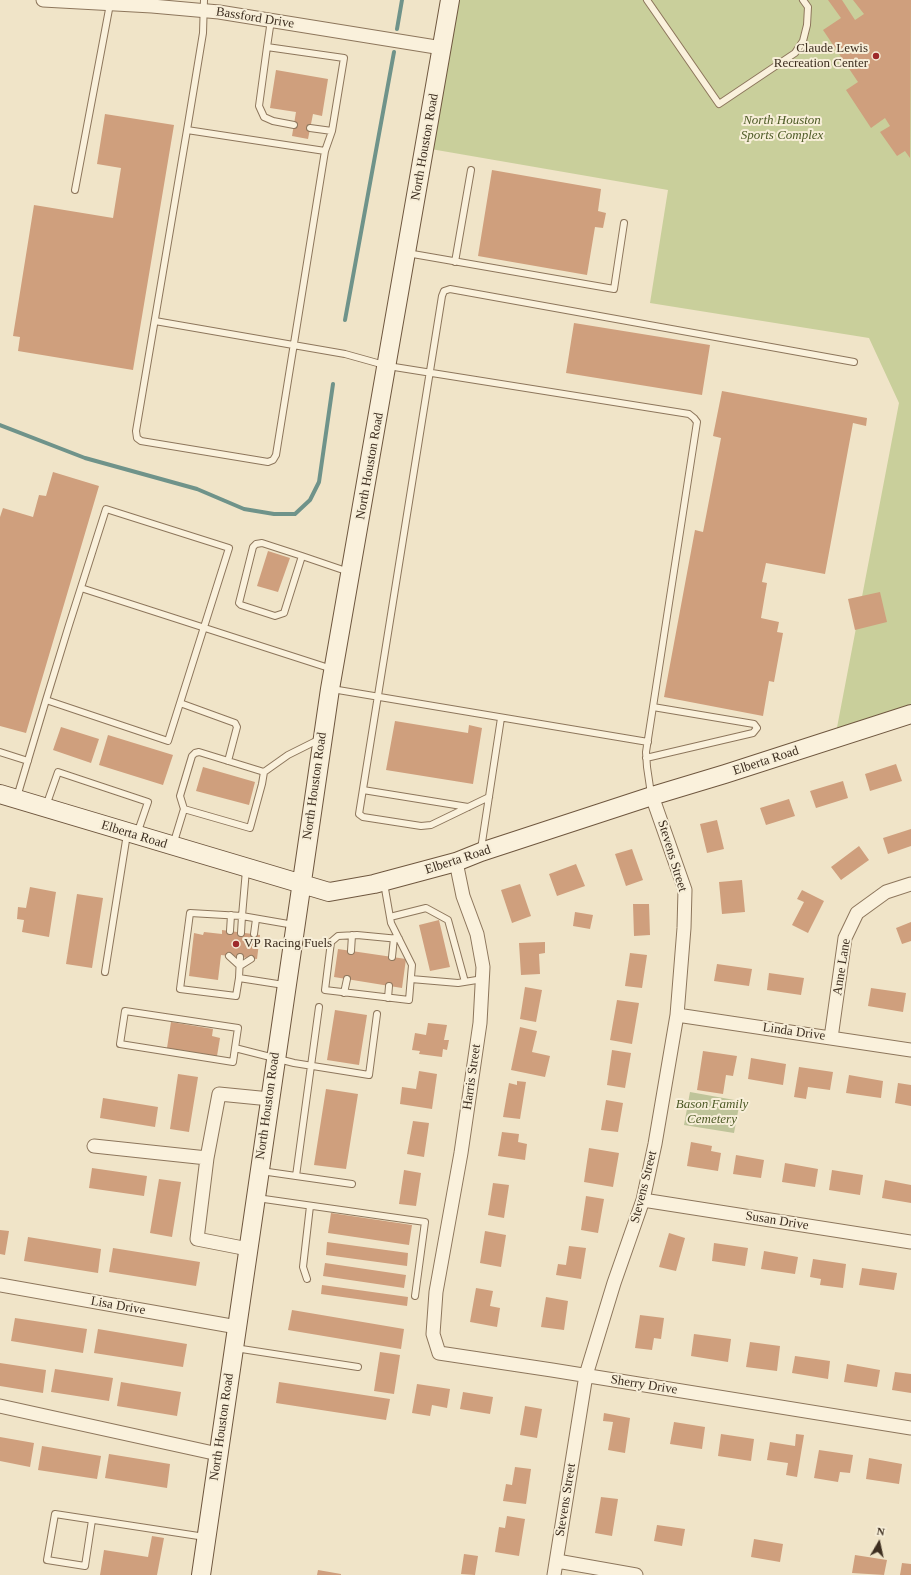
<!DOCTYPE html>
<html>
<head>
<meta charset="utf-8">
<style>
  body { margin:0 }
  #map { position:relative; width:911px; height:1575px; overflow:hidden; background:#f0e4c8; font-family:"Times New Roman",serif }
  canvas { display:block }
  .north { position:absolute; left:859px; top:1523px; width:40px; height:40px; -webkit-text-stroke:3px #f7eed8; paint-order:stroke; rotate:9deg; font-size:11px; font-weight:700; line-height:16px; text-align:center; color:#3d2e20 }
  .north::after { content:''; display:block; margin:auto; width:14px; height:18px; background:#3d2e20; clip-path:polygon(50% 0,100% 100%,50% 72%,0 100%) }
</style>
</head>
<body>
<div id="map">
<canvas width="911" height="1575"></canvas>
<div class="north">N</div>
</div>
<script>
const c = document.querySelector('canvas').getContext('2d');
c.lineJoin = 'round';
function fill(path, color) {
  c.fillStyle = color;
  c.fill(path, 'evenodd');
}
function shape(rows) {
  const path = new Path2D();
  for (const r of rows) {
    path.moveTo(r[0], r[1]);
    for (let i = 2; i < r.length; i += 2) path.lineTo(r[i], r[i + 1]);
  }
  return path;
}
function trace(path, color, width, dash) {
  c.strokeStyle = color;
  c.lineWidth = width;
  c.lineCap = dash ? 'butt' : 'round';
  c.setLineDash(dash || []);
  c.stroke(path);
}
function drawText(font, color, halo, rows, align = 'center') {
  c.font = font + ' "Times New Roman",serif';
  c.lineWidth = 4;
  c.setLineDash([]);
  c.textBaseline = 'middle';
  c.strokeStyle = halo;
  c.fillStyle = color;
  for (const [text, x, y, turn = 0] of rows) {
    c.save();
    c.translate(x, y);
    c.rotate((+turn || 0) * Math.PI / 180);
    c.textAlign = isNaN(turn) ? turn : align;
    if (halo) c.strokeText(text, 0, 0);
    c.fillText(text, 0, 0);
    c.restore();
  }
}
fill(shape([
  [450,0,911,0,911,714,835,738,899,403,869,338,650,303,668,190,425,148]
]), '#c9cf9b');
fill(shape([
  [690,1092,740,1101,734,1133,684,1125]
]), '#bfc49a');
trace(shape([
  [397,29,402,0],
  [345,320,394,52],
  [0,425,85,458,197,489,244,509,274,514,295,514,310,500,319,482,333,384]
]), '#6f938a', 4);
fill(shape([
  [828,0,842,0,855,20,864,14,853,0,911,0,910,158,905,151,897,156,880,132,890,126,885,118,871,128,846,90,858,82,823,30,841,18],
  [276,70,328,79,322,116,313,114,308,139,292,136,296,112,270,108],
  [105,114,174,125,133,370,18,351,20,337,13,336,34,205,113,218,121,168,97,164],
  [492,170,601,189,598,211,606,213,603,228,595,227,587,275,478,256],
  [574,323,710,345,702,395,566,373],
  [722,391,867,418,866,426,853,423,825,574,766,563,762,582,767,583,761,618,779,622,777,632,783,633,774,682,769,681,763,716,664,697,695,530,703,532,721,438,713,436],
  [53,472,99,486,26,733,0,726,0,517,3,508,33,517,39,495,46,496],
  [268,551,290,558,278,592,257,586],
  [880,592,887,622,855,630,848,599],
  [395,721,468,733,469,725,482,728,473,784,386,770],
  [61,727,99,739,91,763,53,750],
  [108,735,173,755,163,785,99,765],
  [896,764,902,781,870,791,865,774],
  [203,767,255,782,249,805,196,791],
  [843,781,848,798,816,808,810,791],
  [789,799,795,816,766,825,760,808],
  [717,820,724,849,707,853,700,824],
  [911,829,911,846,888,854,883,838],
  [859,846,869,860,841,880,831,867],
  [632,849,643,880,626,886,615,854],
  [576,864,585,886,557,896,549,874],
  [742,880,745,912,722,914,719,882],
  [520,884,531,916,512,923,501,890],
  [30,887,56,892,49,937,22,932,24,920,17,919,18,907,26,908],
  [802,890,824,901,808,933,792,925,804,902,797,899],
  [77,894,103,898,92,968,66,964],
  [633,904,649,904,650,935,634,936],
  [575,912,593,915,590,929,573,926],
  [439,920,450,967,430,971,419,925],
  [911,922,911,941,902,944,896,928],
  [222,930,260,935,257,959,221,955,218,980,189,976,194,933,203,935,204,932,222,934],
  [545,942,545,953,539,954,540,974,521,975,519,943],
  [338,949,406,959,402,988,334,977],
  [630,953,647,955,642,988,625,986],
  [717,964,752,969,749,986,714,981],
  [769,973,804,978,801,995,767,990],
  [525,987,542,990,536,1022,520,1019],
  [871,988,906,993,903,1012,868,1006],
  [617,1000,639,1003,632,1044,610,1040],
  [335,1010,367,1015,359,1065,327,1060],
  [171,1022,213,1029,212,1036,220,1038,217,1056,167,1048],
  [428,1023,447,1025,444,1040,449,1040,447,1050,443,1049,442,1057,419,1054,420,1051,412,1050,415,1033,426,1035],
  [520,1027,537,1031,532,1052,550,1056,545,1077,511,1070],
  [612,1050,631,1053,625,1088,607,1085],
  [703,1051,737,1056,733,1076,726,1075,723,1094,697,1090],
  [751,1058,786,1064,783,1085,748,1079],
  [799,1067,833,1072,830,1090,808,1087,806,1099,794,1097],
  [419,1071,437,1074,432,1109,400,1104,402,1087,416,1089],
  [178,1074,198,1077,189,1132,170,1129],
  [849,1075,883,1081,881,1098,846,1093],
  [517,1081,526,1082,520,1119,503,1117,509,1083,517,1085],
  [898,1083,911,1085,911,1106,895,1103],
  [326,1089,358,1094,346,1169,314,1165],
  [103,1098,158,1107,155,1127,100,1118],
  [606,1100,623,1103,618,1132,601,1130],
  [413,1121,429,1123,424,1157,407,1154],
  [502,1132,519,1134,518,1142,527,1144,525,1160,498,1156],
  [691,1142,712,1146,711,1151,721,1153,718,1171,687,1166],
  [589,1148,619,1153,613,1187,584,1182],
  [736,1155,764,1160,761,1178,733,1174],
  [785,1163,818,1169,815,1187,782,1182],
  [92,1168,147,1176,144,1196,89,1188],
  [404,1170,421,1173,416,1206,399,1204],
  [832,1170,863,1175,860,1195,829,1190],
  [159,1179,181,1182,172,1237,150,1233],
  [885,1180,911,1185,911,1203,882,1198],
  [493,1183,509,1185,504,1218,488,1215],
  [586,1196,604,1199,598,1233,581,1230],
  [331,1213,412,1225,409,1245,328,1233],
  [0,1230,9,1231,5,1255,0,1254],
  [485,1231,506,1235,501,1267,480,1263],
  [669,1233,685,1238,676,1271,659,1267],
  [28,1237,101,1249,98,1273,24,1261],
  [327,1242,408,1253,407,1266,326,1255],
  [714,1243,748,1248,745,1266,712,1261],
  [569,1246,586,1248,581,1279,556,1275,558,1264,566,1265],
  [113,1248,200,1262,196,1286,109,1272],
  [764,1251,798,1257,795,1274,761,1269],
  [813,1259,846,1264,843,1288,820,1285,821,1279,810,1277],
  [325,1263,406,1275,404,1288,323,1276],
  [862,1268,897,1273,894,1290,859,1285],
  [322,1285,408,1297,407,1306,321,1294],
  [476,1288,493,1291,490,1306,500,1308,497,1327,470,1322],
  [546,1297,568,1301,564,1330,541,1327],
  [292,1310,404,1329,401,1349,288,1330],
  [640,1315,664,1318,661,1339,654,1338,652,1350,635,1348],
  [15,1318,87,1329,83,1353,11,1341],
  [98,1329,187,1344,183,1367,94,1353],
  [694,1334,731,1339,728,1362,691,1356],
  [750,1342,780,1346,777,1371,746,1367],
  [380,1352,400,1355,394,1394,374,1391],
  [795,1356,830,1361,828,1379,792,1373],
  [0,1363,46,1370,43,1393,0,1386],
  [847,1364,880,1370,877,1387,844,1382],
  [55,1369,113,1378,109,1401,51,1392],
  [895,1372,911,1374,911,1393,892,1390],
  [121,1382,181,1392,177,1416,117,1406],
  [279,1382,390,1399,386,1420,276,1403],
  [417,1384,450,1389,447,1408,432,1405,430,1416,412,1413],
  [463,1392,493,1397,490,1414,460,1409],
  [525,1406,542,1409,537,1438,520,1435],
  [604,1413,630,1418,625,1453,608,1450,613,1422,603,1421],
  [674,1422,705,1427,702,1449,670,1444],
  [721,1434,754,1439,751,1461,718,1456],
  [796,1434,804,1435,797,1477,786,1475,788,1463,767,1460,770,1442,795,1446],
  [0,1437,34,1443,30,1467,0,1461],
  [42,1446,101,1456,97,1479,38,1470],
  [819,1450,853,1455,850,1473,840,1472,838,1482,814,1478],
  [109,1454,170,1464,167,1488,105,1478],
  [869,1458,902,1464,899,1484,866,1479],
  [515,1467,531,1469,526,1504,503,1501,506,1484,512,1485],
  [601,1497,618,1499,612,1536,595,1533],
  [507,1516,525,1519,519,1556,495,1552,499,1527,505,1528],
  [657,1525,685,1529,682,1546,654,1541],
  [152,1536,164,1538,157,1575,100,1575,104,1550,148,1557],
  [754,1539,783,1544,780,1562,751,1557],
  [464,1554,478,1556,475,1575,461,1574],
  [855,1555,887,1560,884,1575,852,1573],
  [902,1563,911,1564,911,1575,900,1575],
  [318,1570,341,1574,341,1575,317,1575]
]), '#cf9f7d');
const lane = shape([
  [647,0,719,104,795,53,803,41,807,25,808,7,803,0],
  [271,20,267,47,344,58,332,131,325,151],
  [267,47,259,106,264,117,273,121,294,125],
  [310,128,332,131],
  [187,130,325,151,276,455,273,460,268,462,141,441,137,438,136,431,187,130],
  [187,130,203,33,204,0],
  [75,190,110,4],
  [407,253,614,289,624,223],
  [455,262,471,170],
  [155,321,345,354,388,366,689,414,694,418,697,422,646,752,647,767,651,794],
  [302,556,284,613,275,616,241,605,239,603,253,547,256,544,262,543,302,556,349,572],
  [81,588,332,669],
  [332,689,648,742],
  [180,703,235,723,237,727,228,761],
  [0,752,28,761],
  [646,758,753,733,757,728,754,724,653,707],
  [363,790,468,807],
  [17,797,46,700,69,625,106,509,229,548,168,741,46,700],
  [489,797,431,825,421,826,363,817,359,814,442,296,444,291,450,289,854,362],
  [46,806,58,772,148,802,137,834],
  [184,809,250,828,262,784,264,772,288,755,320,739],
  [173,845,184,809,180,796,192,756,195,753,199,752,264,772],
  [481,849,501,718],
  [246,870,242,916,294,925],
  [384,883,391,923,412,965,409,1000,325,990,331,942,338,936,357,935,399,939],
  [390,917,426,908,448,920,465,982],
  [230,931,231,915],
  [241,933,242,916,190,913,180,989,236,996,239,978,284,985],
  [254,934,256,919],
  [351,951,352,935],
  [229,956,240,966,251,959],
  [392,957,394,938],
  [105,972,127,834],
  [239,978,240,957],
  [411,979,458,983,483,979],
  [344,993,347,979],
  [388,998,389,986],
  [235,1048,233,1062,120,1044,125,1011,238,1028,235,1048,294,1063,369,1075,377,1014],
  [261,1171,352,1184],
  [296,1176,319,1007],
  [257,1198,425,1222,415,1296],
  [307,1279,303,1267,310,1206],
  [235,1348,358,1367],
  [92,1520,85,1566,47,1560,55,1514,205,1537]
]);
const street = shape([
  [43,0,152,6,219,12,442,48],
  [456,862,463,896,477,934,483,967,480,1023,461,1153,436,1292,433,1334,439,1353,552,1370,911,1428],
  [677,1015,911,1050],
  [831,1038,845,938,857,913,886,892,911,884],
  [94,1146,207,1158],
  [643,1200,911,1242],
  [248,1249,197,1239,207,1158,219,1094,270,1099],
  [0,1285,237,1327],
  [0,1406,218,1454],
  [557,1561,636,1575],
  [554,1575,586,1375,614,1283,643,1200,655,1144,677,1015,684,928,685,890,652,796]
]);
const secondary = shape([
  [0,794,329,892,374,884,456,862,481,852,652,796,725,774,911,714],
  [201,1575,330,689,450,0]
]);
trace(lane, '#8d765c', 8);
trace(street, '#8d765c', 15);
trace(secondary, '#6f573f', 20);
trace(lane, '#faf1dc', 6);
trace(street, '#faf1dc', 13);
trace(secondary, '#faf1dc', 18);
for (const [x, y, r, color] of [
  [876,56,4,"#9e2a2b"],
  [236,944,4,"#9e2a2b"]
]) {
  const dot = new Path2D();
  dot.arc(x, y, r, 0, 2 * Math.PI);
  c.fillStyle = color;
  c.fill(dot);
  trace(dot, '#f7eed8', 1.5);
}
drawText('13px', '#3d2e20', '#f7eed8', [
  ["Bassford Drive",255,18,9],
  ["North Houston Road",425,147,-80],
  ["North Houston Road",370,466,-80],
  ["Elberta Road",766,761,-18],
  ["North Houston Road",315,786,-82],
  ["Elberta Road",134,835,17],
  ["Stevens Street",672,856,73],
  ["Elberta Road",458,860,-18],
  ["Anne Lane",842,967,-81],
  ["Linda Drive",794,1032,8],
  ["Harris Street",472,1077,-82],
  ["North Houston Road",268,1106,-82],
  ["Stevens Street",644,1187,-76],
  ["Susan Drive",777,1221,9],
  ["Lisa Drive",118,1306,10],
  ["Sherry Drive",644,1385,9],
  ["North Houston Road",222,1427,-82],
  ["Stevens Street",566,1500,-81]
]);
drawText('13px', '#3d2e20', '#f7eed8', [
  ["Claude Lewis",868,49],
  ["Recreation Center",868,64],
  ["VP Racing Fuels",244,944,"left"]
], 'right');
drawText('italic 13px', '#4d5a26', '#f7eed8', [
  ["North Houston",782,121],
  ["Sports Complex",782,136],
  ["Bason Family",712,1105],
  ["Cemetery",712,1120]
]);
</script>
</body>
</html>
